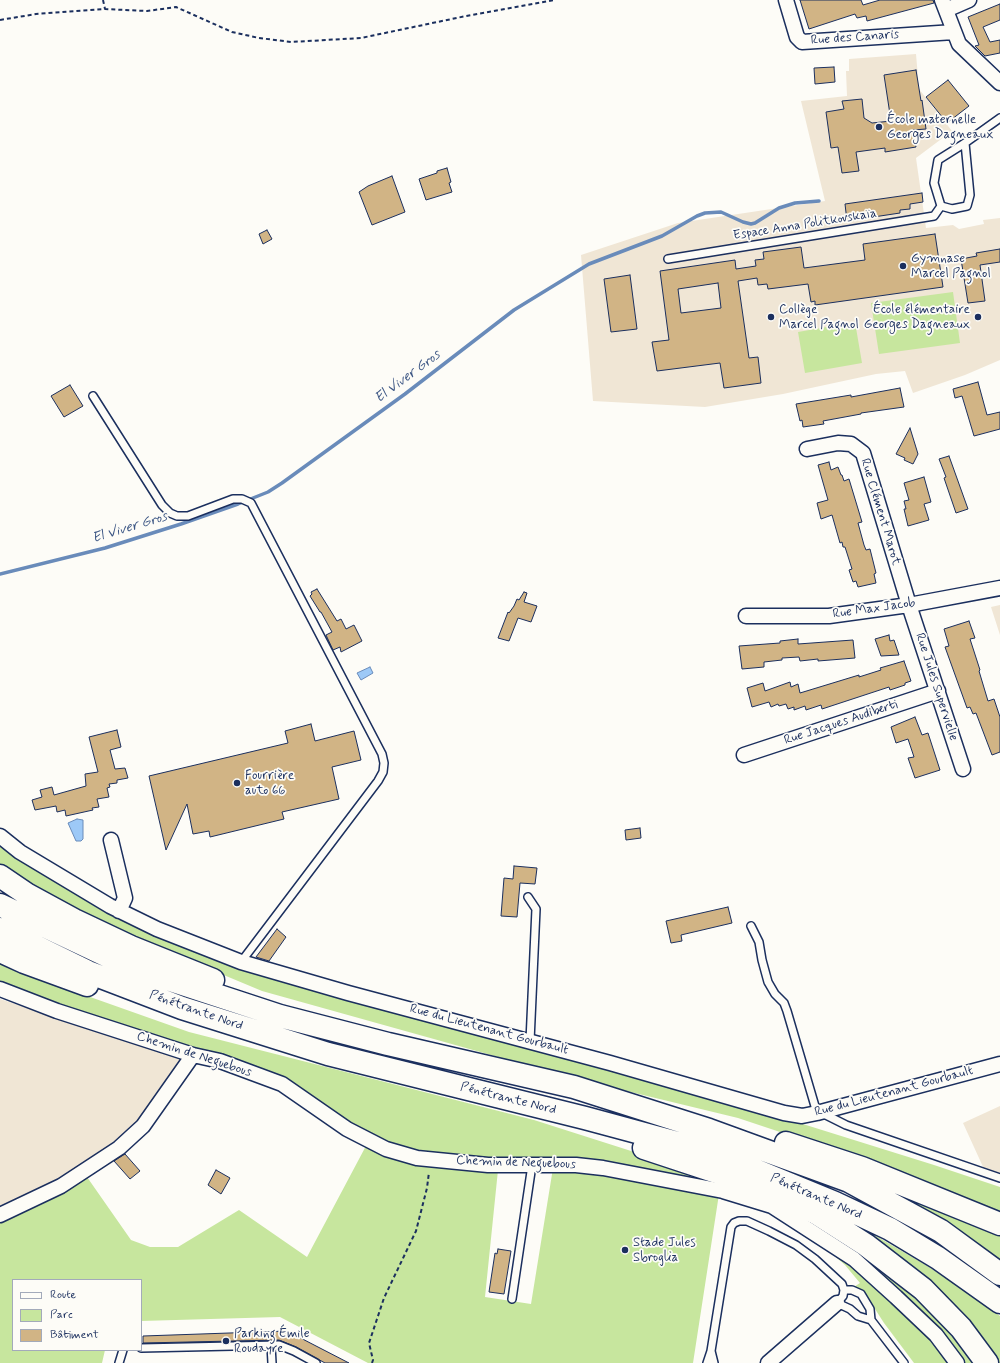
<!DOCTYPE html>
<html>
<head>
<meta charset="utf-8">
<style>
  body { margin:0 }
  #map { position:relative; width:1000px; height:1363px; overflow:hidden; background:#fdfcf7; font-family:Mynerve,sans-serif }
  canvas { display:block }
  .legend { position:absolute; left:12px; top:1279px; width:130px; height:72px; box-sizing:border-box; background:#fdfcf7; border:1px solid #a3aaba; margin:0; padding:5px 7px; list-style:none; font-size:12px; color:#1b2f5e }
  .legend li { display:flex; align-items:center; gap:8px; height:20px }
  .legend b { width:20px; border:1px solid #a3aaba }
</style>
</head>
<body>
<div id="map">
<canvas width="1000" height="1363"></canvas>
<ul class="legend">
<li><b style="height:5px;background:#fdfcf7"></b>Route</li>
<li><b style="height:11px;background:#c7e69e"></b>Parc</li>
<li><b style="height:11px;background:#d1b485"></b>Bâtiment</li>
</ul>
</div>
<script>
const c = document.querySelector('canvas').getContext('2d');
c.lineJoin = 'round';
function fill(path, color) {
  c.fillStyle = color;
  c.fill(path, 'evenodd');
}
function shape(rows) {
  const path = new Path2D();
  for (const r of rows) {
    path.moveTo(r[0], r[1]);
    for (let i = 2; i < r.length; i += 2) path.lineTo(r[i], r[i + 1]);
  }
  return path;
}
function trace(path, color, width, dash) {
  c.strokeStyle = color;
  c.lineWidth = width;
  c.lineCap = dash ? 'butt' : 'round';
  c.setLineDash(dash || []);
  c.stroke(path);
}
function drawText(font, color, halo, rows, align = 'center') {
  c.font = font + ' Mynerve,sans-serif';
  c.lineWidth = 3.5;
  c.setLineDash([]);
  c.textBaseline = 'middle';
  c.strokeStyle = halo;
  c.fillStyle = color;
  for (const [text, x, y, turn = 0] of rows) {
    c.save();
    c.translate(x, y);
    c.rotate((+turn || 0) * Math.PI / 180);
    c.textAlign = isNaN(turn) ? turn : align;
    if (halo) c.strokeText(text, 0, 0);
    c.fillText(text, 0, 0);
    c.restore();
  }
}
fill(shape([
  [916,54,919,89,952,131,916,158,926,228,953,225,959,229,984,224,983,220,1000,218,1000,360,965,375,913,393,905,371,876,374,783,394,705,407,593,401,581,255,678,223,825,201,801,101,847,96,846,71,849,71,849,59],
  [1000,605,1000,635,991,607],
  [0,999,182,1058,142,1120,99,1157,24,1198,0,1207],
  [1000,1106,1000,1174,984,1169,963,1123]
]), '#f0e6d5');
fill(shape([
  [953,292,960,343,879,354,871,303],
  [855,322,862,363,805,373,798,332],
  [0,845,16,857,106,913,154,935,239,969,528,1048,777,1118,790,1120,934,1165,1000,1187,1000,1214,858,1158,738,1118,577,1079,262,991,135,938,32,887,0,865],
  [0,962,93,998,189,1032,534,1120,722,1180,847,1240,941,1318,978,1363,961,1363,857,1254,724,1186,418,1153,388,1144,350,1125,284,1080,59,1006,0,983],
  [367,1144,498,1170,485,1297,531,1304,553,1168,719,1194,693,1363,368,1363,280,1317,141,1321,141,1280,13,1280,13,1350,105,1350,102,1363,0,1363,0,1222,87,1177,131,1240,150,1247,178,1247,239,1210,307,1257],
  [866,1182,1000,1230,1000,1260,934,1216],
  [864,1229,924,1264,978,1299,1000,1316,1000,1363,992,1363,859,1234],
  [830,1252,852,1262,932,1338,951,1363,914,1363,884,1323,866,1295,854,1287,860,1283,845,1265]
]), '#c7e69e');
const water = shape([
  [370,667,373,673,361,680,357,673,370,667],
  [77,819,83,820,83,839,81,841,76,841,68,823,77,819]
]);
fill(water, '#9dc9f7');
trace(water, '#698bba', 1);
trace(shape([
  [0,574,105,548,181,524,238,504,268,492,282,483,405,394,514,310,589,264,662,236,697,216,705,213,721,212,743,222,751,224,755,223,779,208,795,203,819,201]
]), '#698bba', 3.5);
const building = shape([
  [800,0,861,0,863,5,880,0,933,0,934,3,867,21,866,16,857,18,855,14,809,29,800,0],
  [1000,4,1000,20,983,27,990,42,1000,40,1000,53,985,56,975,46,979,45,968,17,1000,4],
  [834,67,835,82,815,84,814,68,834,67],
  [916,70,921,101,922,100,926,129,913,130,916,147,885,152,885,148,856,152,859,171,842,173,838,147,831,148,826,112,844,109,842,101,862,99,864,118,872,123,891,121,884,75,916,70],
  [948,80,969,106,947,123,926,97,948,80],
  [447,168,451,182,449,183,452,192,426,200,419,179,437,173,437,171,447,168],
  [392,176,405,212,372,225,359,192,368,186,392,176],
  [922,193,923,202,910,204,910,209,900,210,900,213,847,221,845,204,922,193],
  [267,230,272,239,263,244,259,234,267,230],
  [935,234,943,287,815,305,815,301,811,302,808,284,768,289,767,284,758,285,757,278,738,281,749,358,758,357,761,383,724,388,720,363,657,371,652,342,669,340,660,271,735,260,736,269,756,266,755,260,764,259,763,252,801,247,804,268,865,260,863,244,935,234],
  [718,283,721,308,681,313,678,289,718,283],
  [1000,249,1000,262,980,265,985,301,968,303,961,259,977,256,976,253,1000,249],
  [630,275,637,329,611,332,604,279,630,275],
  [978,382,987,415,1000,412,1000,429,974,436,962,396,955,398,953,389,978,382],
  [70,385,83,406,64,417,51,396,70,385],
  [900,388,904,407,861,413,861,414,823,421,824,424,803,427,802,420,800,421,796,404,851,395,851,397,900,388],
  [910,428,918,454,913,464,904,460,905,458,896,454,910,428],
  [949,456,968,509,956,513,944,478,946,477,939,459,949,456],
  [829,462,831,470,838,467,841,475,842,475,844,481,849,479,862,522,858,523,864,545,866,550,870,549,876,573,874,574,876,583,858,587,856,581,853,582,849,570,852,569,845,547,843,547,842,542,840,543,832,515,821,519,817,503,828,500,818,465,829,462],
  [924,477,931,502,924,504,929,520,908,526,904,509,906,509,904,501,909,500,904,483,924,477],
  [317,589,337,621,341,619,346,629,354,625,362,641,341,652,340,647,333,650,326,635,332,632,321,612,320,612,310,596,312,594,311,592,317,589],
  [524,592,527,593,524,602,537,606,531,622,518,618,509,641,498,638,508,612,509,613,514,606,517,599,519,600,524,592],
  [969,621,975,638,970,639,980,670,979,671,988,701,994,699,1000,717,1000,752,992,755,976,713,973,714,970,707,967,708,945,647,949,646,944,629,969,621],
  [889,635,890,641,894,640,899,655,881,656,875,639,889,635],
  [798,639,798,644,853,640,855,658,818,661,818,659,800,661,799,657,782,658,782,660,764,662,764,667,742,669,739,646,780,643,780,641,798,639],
  [904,661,911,681,905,683,905,685,890,690,889,687,822,709,821,705,806,710,805,706,794,710,794,707,788,709,786,704,779,706,778,704,771,707,769,702,752,707,747,688,763,683,765,691,790,682,791,687,798,684,800,693,859,675,859,677,881,670,880,668,904,661],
  [915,717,922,735,928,733,940,770,915,778,908,758,914,757,908,739,896,743,891,727,915,717],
  [311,724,315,741,354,731,361,760,332,767,339,799,282,812,284,819,210,837,209,831,193,834,187,804,166,850,149,776,288,743,285,731,311,724],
  [117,730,121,747,110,750,115,769,125,768,128,778,117,780,117,783,109,784,110,787,107,788,109,797,97,799,99,807,92,808,93,810,66,816,65,810,57,812,56,806,35,810,32,800,42,797,40,790,52,787,54,795,86,786,85,774,98,772,89,737,117,730],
  [640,828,641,838,626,840,625,830,640,828],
  [514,866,537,868,535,884,520,883,517,917,501,916,504,878,513,879,514,866],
  [728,907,732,923,681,935,682,941,671,943,666,921,728,907],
  [277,929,286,937,269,961,256,957,277,929],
  [125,1154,140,1171,130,1179,114,1161,125,1154],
  [216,1170,230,1178,221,1194,208,1185,216,1170],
  [498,1249,511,1251,504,1294,489,1292,495,1253,497,1254,498,1249],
  [287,1331,349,1363,325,1363,296,1347,279,1340,143,1343,143,1336,287,1331]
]);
fill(building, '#d1b485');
trace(building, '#1b2f5e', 1);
const lane = shape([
  [965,143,970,195,967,206,952,209,941,206,934,183,938,160,965,143,1000,118],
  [668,259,934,216,941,206],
  [93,396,162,505,170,513,177,516,188,516,233,499,242,499,251,503,382,754,384,763,383,772,378,781,241,962],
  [528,897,536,909,530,1041],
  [751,926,759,942,762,960,768,982,775,994,784,1003,787,1011,817,1113],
  [822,1113,846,1125,1000,1178],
  [512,1299,532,1165],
  [871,1320,904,1363],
  [271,1345,272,1363],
  [141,1348,279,1345,294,1351,316,1363],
  [711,1351,731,1227,734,1223,739,1221,747,1221,769,1231,796,1245,815,1259,842,1284,844,1290,843,1296,837,1303,850,1309,858,1316,871,1320,870,1309,861,1294,852,1290,844,1290],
  [119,1363,123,1350],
  [707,1363,711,1351,714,1363]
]);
const street = shape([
  [786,0,797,37,802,42,954,32],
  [942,0,959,44,1000,83],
  [946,10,969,0],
  [807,449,838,443,851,444,863,453,909,605,963,769],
  [746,616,829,616,909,605,1000,588],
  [744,755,938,691],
  [0,836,20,852,110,906,157,929,241,962,348,993,610,1063,784,1113,802,1116,817,1113,1000,1064],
  [111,840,125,898,119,911],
  [0,989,57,1011,193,1055,220,1061,282,1084,347,1129,386,1149,417,1158,488,1165,576,1165,603,1168,723,1191,772,1206,854,1259,896,1297,936,1335,957,1363],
  [0,1215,61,1186,119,1148,143,1126,193,1055],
  [768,1363,837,1303]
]);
const highway = shape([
  [0,876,28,895,74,920,131,947,213,980],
  [0,905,131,967,280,1016,388,1044,574,1087,709,1130,849,1181,941,1231,1000,1274],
  [0,929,88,972,182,1008,328,1054,585,1118,711,1152,835,1203,890,1229,938,1258,1000,1302],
  [0,951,24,962,87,985],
  [786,1143,862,1168,1000,1224],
  [644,1148,744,1181,816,1213,866,1245,923,1289,961,1328,987,1363]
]);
trace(lane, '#1b2f5e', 10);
trace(street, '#1b2f5e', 17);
trace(highway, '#1b2f5e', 25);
trace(shape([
  [103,0,105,9],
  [0,20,36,14,105,9,147,11,176,7,232,32,259,38,291,42,361,38,466,16,555,0],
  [372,1363,373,1360,369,1343,384,1298,416,1231,427,1188,429,1172]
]), '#1b2f5e', 2, [4, 3]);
trace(lane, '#fdfcf7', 7);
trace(street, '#fdfcf7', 14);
trace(highway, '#fdfcf7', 22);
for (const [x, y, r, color] of [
  [879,127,4,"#1b2f5e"],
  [903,266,4,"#1b2f5e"],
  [771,317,4,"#1b2f5e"],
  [978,317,4,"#1b2f5e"],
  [237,783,4,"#1b2f5e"],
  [625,1250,4,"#1b2f5e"],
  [226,1341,4,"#1b2f5e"]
]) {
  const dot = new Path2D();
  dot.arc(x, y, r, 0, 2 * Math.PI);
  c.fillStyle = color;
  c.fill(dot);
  trace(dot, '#fdfcf7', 1.5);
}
drawText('13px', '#1b2f5e', '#fdfcf7', [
  ["Rue des Canaris",855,38,-4],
  ["Espace Anna Politkovskaïa",805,225,-9],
  ["Rue Clément Marot",880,512,73],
  ["Rue Max Jacob",874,609,-8],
  ["Rue Jules Supervielle",936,687,72],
  ["Rue Jacques Audiberti",841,723,-18],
  ["Pénétrante Nord",196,1011,19],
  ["Rue du Lieutenant Gourbault",489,1030,15],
  ["Chemin de Neguebous",194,1055,18],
  ["Rue du Lieutenant Gourbault",894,1092,-15],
  ["Pénétrante Nord",508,1099,14],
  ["Chemin de Neguebous",516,1163,2],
  ["Pénétrante Nord",816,1197,23]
]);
drawText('13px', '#1b2f5e', '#fdfcf7', [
  ["École maternelle",887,120],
  ["Georges Dagneaux",887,135],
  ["Gymnase",911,259],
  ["Marcel Pagnol",911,274],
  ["Collège",779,310],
  ["Marcel Pagnol",779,325],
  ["École élémentaire",970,310,"right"],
  ["Georges Dagneaux",970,325,"right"],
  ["Fourrière",245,776],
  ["auto 66",245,791],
  ["Stade Jules",633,1243],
  ["Sbroglia",633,1258],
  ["Parking Émile",234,1334],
  ["Roudayre",234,1349]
], 'left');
drawText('italic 14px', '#3c5684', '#fdfcf7', [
  ["El Viver Gros",408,377,-37],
  ["El Viver Gros",130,528,-17]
]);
</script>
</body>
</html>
